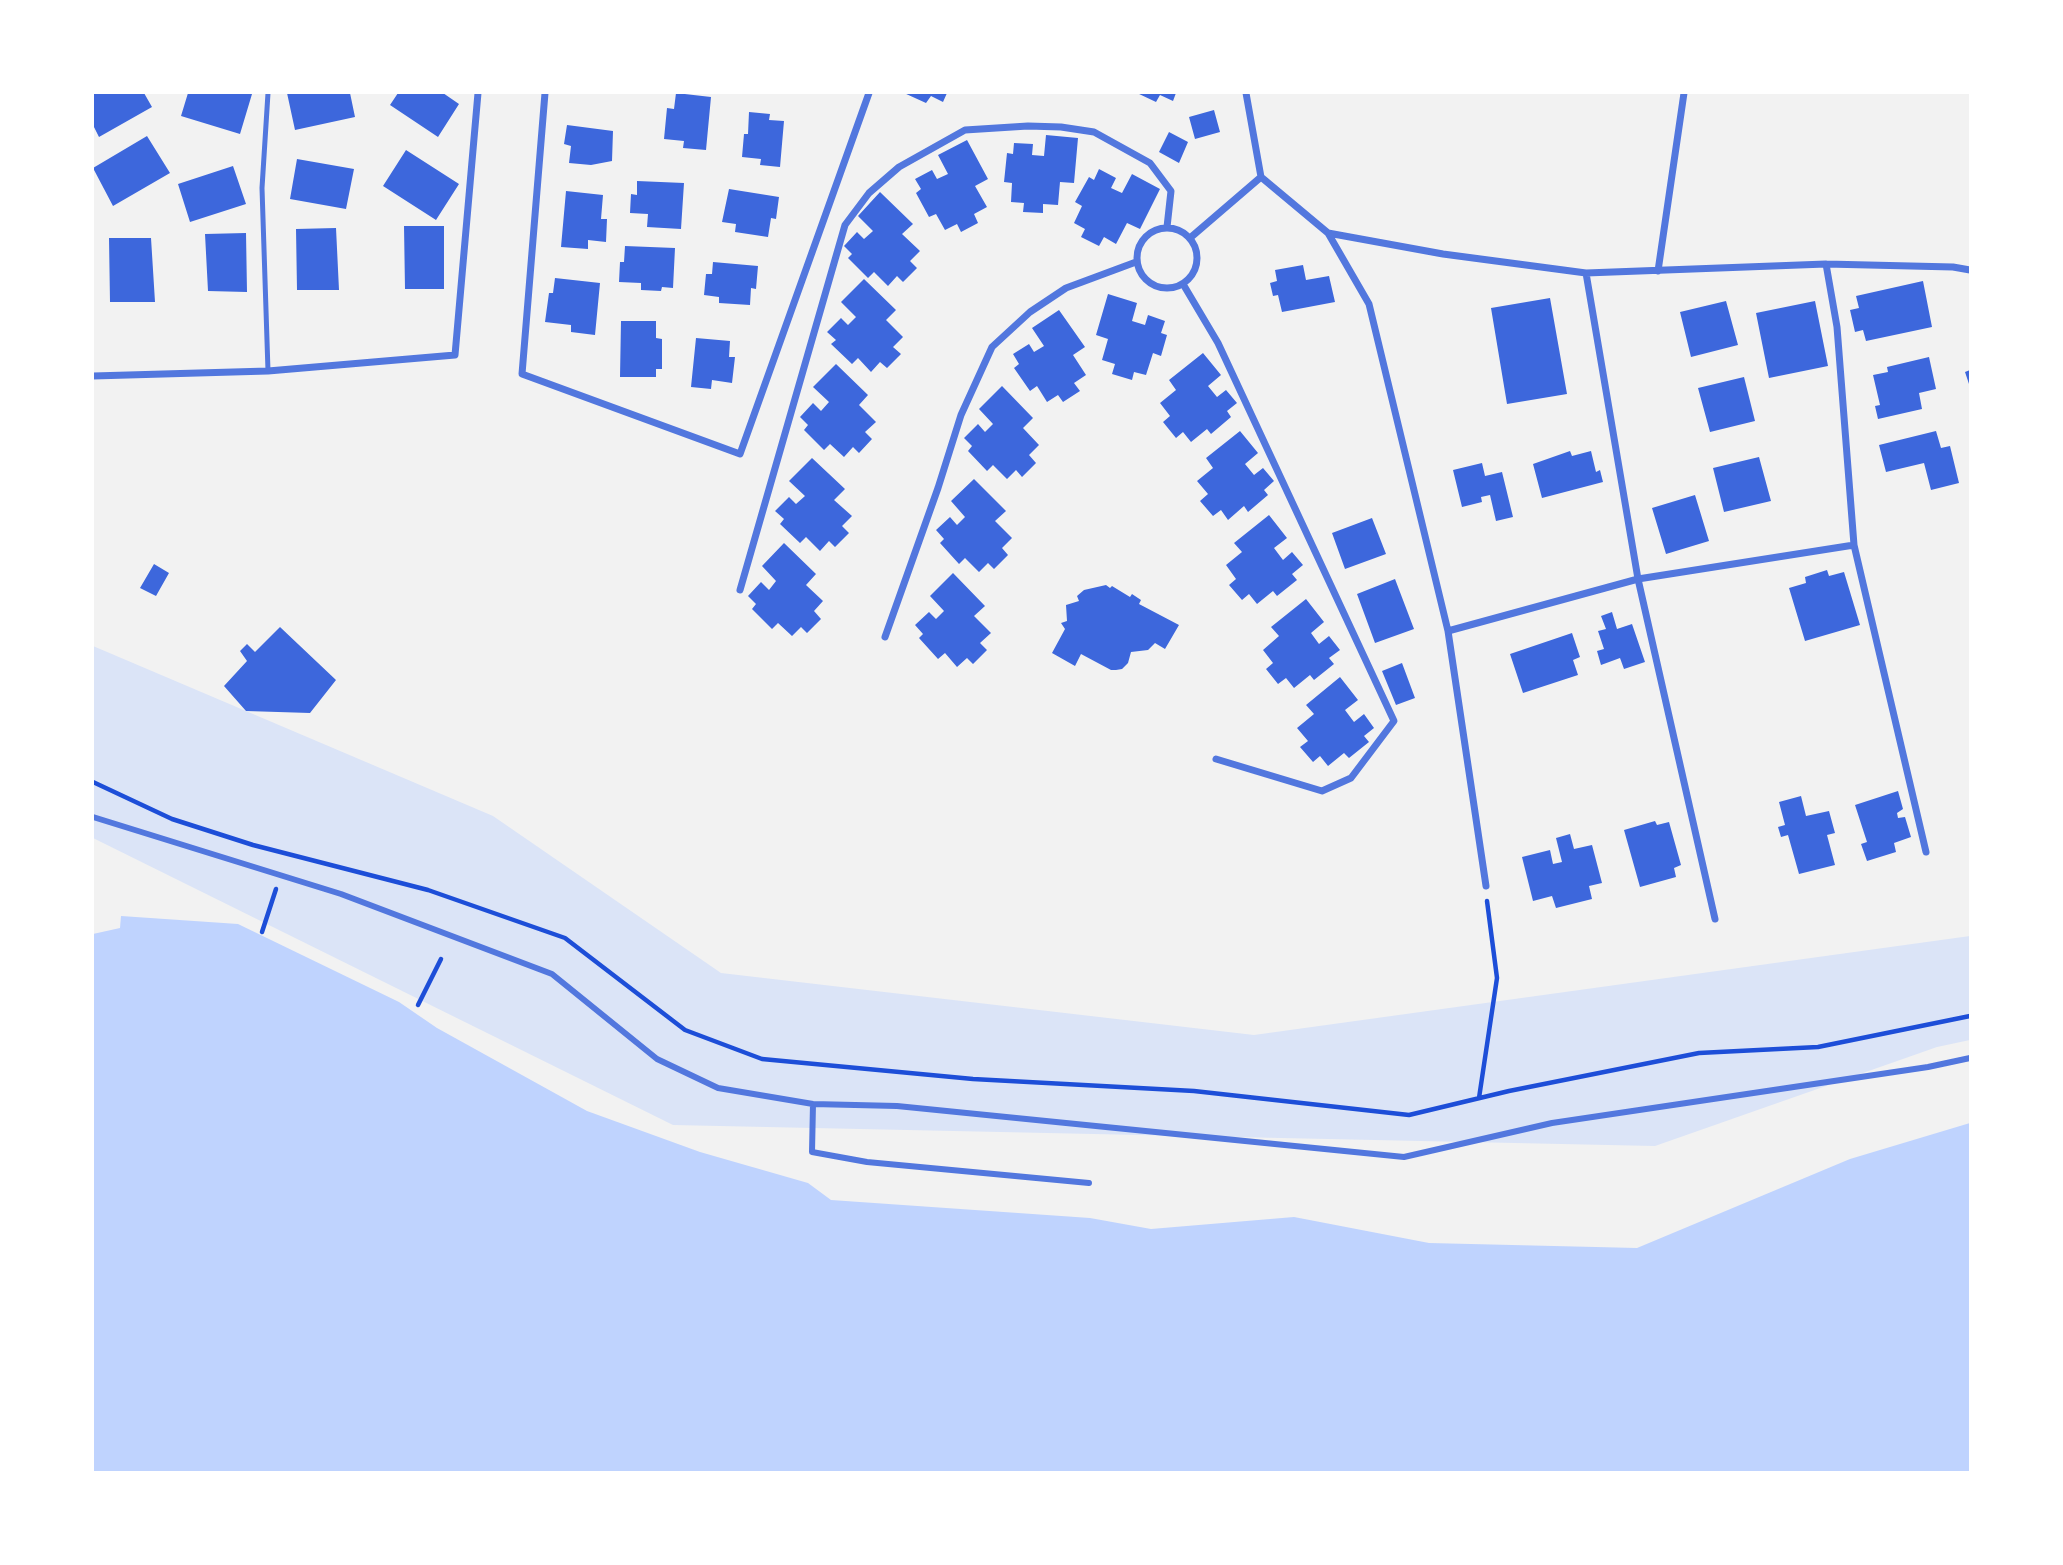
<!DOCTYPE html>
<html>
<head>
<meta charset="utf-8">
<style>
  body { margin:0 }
  #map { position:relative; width:2063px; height:1565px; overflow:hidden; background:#f2f2f2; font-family:Quicksand,sans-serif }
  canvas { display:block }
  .frame { position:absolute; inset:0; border:94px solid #fff; pointer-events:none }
</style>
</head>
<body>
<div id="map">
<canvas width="2063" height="1565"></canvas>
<div class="frame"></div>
</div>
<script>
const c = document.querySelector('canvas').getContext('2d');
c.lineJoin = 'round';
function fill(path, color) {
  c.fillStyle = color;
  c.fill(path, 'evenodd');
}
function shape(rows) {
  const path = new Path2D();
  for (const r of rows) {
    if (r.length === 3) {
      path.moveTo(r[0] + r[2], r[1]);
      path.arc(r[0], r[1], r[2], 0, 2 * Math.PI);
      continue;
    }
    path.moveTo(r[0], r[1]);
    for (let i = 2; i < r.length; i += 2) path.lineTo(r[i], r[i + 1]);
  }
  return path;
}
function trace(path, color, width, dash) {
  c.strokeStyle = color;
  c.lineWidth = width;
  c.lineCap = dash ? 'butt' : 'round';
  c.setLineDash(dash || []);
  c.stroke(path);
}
fill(shape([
  [93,646,493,816,721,973,1254,1035,1970,936,1970,1040,1937,1047,1655,1146,673,1125,93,838]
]), '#dbe4f7');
fill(shape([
  [121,916,238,924,399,1002,437,1028,587,1111,700,1152,808,1183,831,1200,1090,1218,1151,1229,1294,1217,1429,1243,1637,1248,1850,1159,1970,1123,1970,1472,93,1472,93,934,120,928]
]), '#bfd3fe');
fill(shape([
  [93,93,144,93,152,107,99,137,93,125],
  [188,93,252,94,240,134,181,116],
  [287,93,350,93,355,117,295,130],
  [398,93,443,93,459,104,438,137,390,105],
  [676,93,711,97,706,150,683,148,684,141,664,139,667,108,674,109],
  [904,93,947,93,943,102,931,96,926,103],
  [1137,93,1176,93,1173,101,1160,95,1156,102],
  [1214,110,1220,132,1195,139,1189,117],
  [749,112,770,114,769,120,784,121,780,167,760,165,761,159,742,157,744,134,748,134],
  [567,125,613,131,612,161,591,165,569,163,571,146,564,144],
  [1169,132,1188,142,1179,163,1159,152],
  [1046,135,1078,138,1074,183,1060,182,1058,205,1043,204,1043,213,1023,212,1024,203,1011,202,1012,183,1004,182,1007,153,1013,154,1014,143,1033,144,1032,155,1044,156],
  [147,136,170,173,113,206,93,168],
  [967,140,988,179,975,186,987,207,974,214,978,223,961,232,957,224,945,230,936,214,929,217,916,193,921,189,915,179,932,170,937,179,948,174,938,155],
  [406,150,459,184,436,220,383,186],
  [297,159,354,169,346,209,290,199],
  [233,166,246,204,190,222,178,184],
  [1099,169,1116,178,1111,188,1122,193,1132,174,1160,189,1140,229,1127,223,1116,244,1104,237,1099,246,1081,237,1085,229,1074,223,1082,206,1075,202,1089,177,1094,180],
  [637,181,684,183,681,229,647,227,648,214,630,213,631,194,637,195],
  [729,189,779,197,776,219,771,218,768,237,735,232,736,224,722,222],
  [566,191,603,195,601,219,607,219,606,242,588,240,588,249,561,247],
  [880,192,913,224,902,234,920,251,910,261,917,268,903,282,897,276,888,286,874,272,868,278,848,258,852,254,844,246,857,232,864,239,873,231,858,216],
  [404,226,444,226,444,289,405,289],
  [336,228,339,290,297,290,296,229],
  [246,233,247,292,208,291,205,234],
  [109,238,151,238,155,302,110,302],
  [625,246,675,248,673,288,662,287,661,291,641,290,641,283,619,282,620,262,624,262],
  [713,262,758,266,756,289,751,288,750,305,719,303,719,297,704,295,706,274,712,274],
  [1303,265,1306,280,1329,276,1335,302,1282,312,1278,295,1273,296,1270,283,1277,281,1275,270],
  [555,278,600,283,595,335,571,332,571,325,545,322,549,293,553,293],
  [864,279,896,310,886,320,903,337,893,347,901,354,887,368,880,362,871,372,858,358,852,364,831,344,836,340,827,332,841,318,848,325,856,317,841,302],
  [1923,281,1932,327,1866,341,1863,330,1855,332,1850,310,1859,308,1856,296],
  [1108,294,1137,303,1132,321,1145,325,1148,315,1165,321,1161,333,1167,335,1161,356,1153,353,1146,375,1134,372,1132,380,1112,374,1115,364,1102,360,1108,339,1096,335],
  [1550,298,1567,394,1507,404,1491,308],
  [1726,301,1738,345,1691,357,1680,312],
  [1815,301,1828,366,1769,378,1756,313],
  [1059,310,1085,347,1073,355,1086,375,1074,383,1080,391,1063,402,1058,395,1047,402,1037,386,1030,391,1014,368,1019,364,1013,354,1029,344,1034,352,1044,346,1032,328],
  [621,321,656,321,656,338,662,339,662,369,656,369,656,377,620,377],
  [696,338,730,341,729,357,735,357,732,383,712,380,711,389,691,387],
  [1203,353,1221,375,1208,386,1217,397,1226,390,1237,403,1227,411,1231,417,1211,434,1207,429,1191,442,1183,432,1176,438,1163,422,1170,416,1160,403,1176,390,1169,380],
  [1929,357,1936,389,1919,393,1922,409,1878,419,1875,406,1880,405,1873,375,1888,372,1887,367],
  [836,364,868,395,859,405,876,422,865,432,872,439,859,453,853,447,844,457,830,444,824,450,804,430,808,425,800,417,813,403,821,411,829,402,813,387],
  [1970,370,1970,387,1965,372],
  [1744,377,1755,421,1710,432,1698,388],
  [1002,386,1033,418,1023,428,1039,445,1029,455,1036,463,1022,477,1016,470,1007,479,993,465,987,471,968,451,972,446,964,438,978,424,985,432,993,424,979,409],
  [1240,431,1258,453,1245,464,1254,475,1263,468,1274,481,1264,490,1268,495,1248,512,1244,506,1228,520,1221,510,1213,516,1200,501,1208,494,1197,481,1213,468,1206,458],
  [1936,431,1941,448,1950,446,1959,483,1931,490,1924,463,1886,472,1879,445],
  [1570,451,1572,456,1591,451,1596,472,1600,470,1603,482,1542,498,1533,464],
  [1759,457,1771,501,1724,512,1713,468],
  [812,458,845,489,834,500,852,516,842,526,849,533,835,547,829,541,820,551,806,537,800,543,780,524,784,519,775,511,789,497,796,504,805,496,789,481],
  [1482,463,1485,476,1502,472,1513,517,1496,521,1490,495,1481,497,1482,502,1462,507,1453,470],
  [974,479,1006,511,995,521,1012,538,1002,548,1008,555,994,569,988,563,979,572,965,558,959,564,940,543,944,539,936,530,950,517,957,525,965,517,951,501],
  [1695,495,1709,541,1666,554,1652,508],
  [1269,515,1287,538,1274,548,1283,560,1292,552,1303,565,1292,574,1297,580,1277,596,1273,591,1257,604,1249,594,1242,600,1229,585,1236,579,1226,565,1242,552,1234,543],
  [1372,518,1386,554,1345,569,1332,533],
  [784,543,816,574,806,585,823,601,814,611,821,619,807,633,801,627,792,636,778,623,772,629,752,609,756,604,748,596,761,582,769,590,776,581,762,566],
  [154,564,169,573,156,596,140,588],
  [1827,570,1829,576,1844,572,1860,625,1805,641,1789,588,1806,583,1805,577],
  [953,573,985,606,974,616,991,633,980,643,987,650,973,664,967,658,957,667,945,653,938,659,919,638,923,634,915,625,929,612,936,619,944,611,930,596],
  [1395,579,1414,629,1375,643,1357,594],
  [1106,585,1110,588,1112,586,1130,597,1132,594,1141,600,1139,604,1179,625,1165,649,1155,643,1148,650,1131,652,1128,663,1122,669,1116,670,1111,670,1081,654,1075,666,1052,653,1065,629,1061,623,1067,621,1066,605,1079,601,1077,596,1084,590],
  [1306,599,1324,622,1311,633,1319,644,1329,636,1340,650,1329,658,1334,664,1314,680,1310,675,1294,688,1286,678,1278,684,1266,669,1273,663,1263,650,1279,636,1271,627],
  [1612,612,1617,629,1632,624,1645,662,1624,669,1620,658,1601,665,1597,651,1604,649,1598,631,1606,629,1601,616],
  [280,627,336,680,310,713,246,711,224,686,247,661,240,651,247,644,255,652],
  [1572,633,1580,657,1573,660,1578,675,1523,693,1510,654],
  [1402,663,1415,698,1396,705,1382,671],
  [1340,677,1358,700,1345,710,1354,722,1364,714,1374,728,1364,736,1369,742,1349,758,1344,753,1328,766,1320,756,1313,762,1300,747,1308,741,1297,728,1314,714,1306,705],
  [1898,791,1903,809,1897,813,1898,818,1905,817,1911,837,1894,843,1896,852,1867,861,1861,844,1867,842,1855,805],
  [1801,796,1806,816,1829,811,1835,833,1827,835,1835,865,1799,874,1788,835,1781,837,1778,827,1785,825,1779,802],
  [1655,821,1657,825,1669,822,1681,865,1674,868,1676,877,1640,887,1624,830],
  [1570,834,1574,849,1592,845,1602,883,1589,886,1592,899,1556,908,1552,896,1533,901,1522,857,1550,850,1553,864,1562,862,1556,838]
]), '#3d67dc');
trace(shape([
  [93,782,172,819,253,845,428,890,565,938,685,1030,762,1059,973,1079,1194,1091,1409,1115,1509,1091,1699,1053,1818,1047,1970,1016],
  [262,932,276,889],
  [418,1005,441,959],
  [1479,1098,1497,978,1487,901]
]), '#1d4ed8', 4.5);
trace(shape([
  [268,93,262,188,268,371]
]), '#5277de', 5);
trace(shape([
  [93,817,341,894,552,974,657,1059,718,1088,813,1104,897,1106,1404,1157,1552,1123,1928,1067,1970,1058],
  [813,1104,812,1152,867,1162,1089,1183]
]), '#5277de', 6);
trace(shape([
  [545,93,522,374,740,454,869,93],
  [1246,93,1261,177],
  [1167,258,30],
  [1328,233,1443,254,1586,273,1826,264,1837,327,1854,545,1926,852],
  [1190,238,1261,177,1328,233,1369,304,1448,631,1486,886],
  [1826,264,1953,267,1970,270],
  [1658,271,1684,93],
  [1586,273,1638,579,1715,919],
  [1183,284,1218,343,1394,721,1351,778,1322,791,1216,759],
  [93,376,268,371,455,355,478,93],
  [740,590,845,225,869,193,899,167,965,130,1028,126,1061,127,1094,132,1150,163,1171,191,1167,227],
  [1448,631,1638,579,1854,545],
  [885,637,938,488,961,415,992,347,1030,312,1066,288,1136,262]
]), '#5277de', 7);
</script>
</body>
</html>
